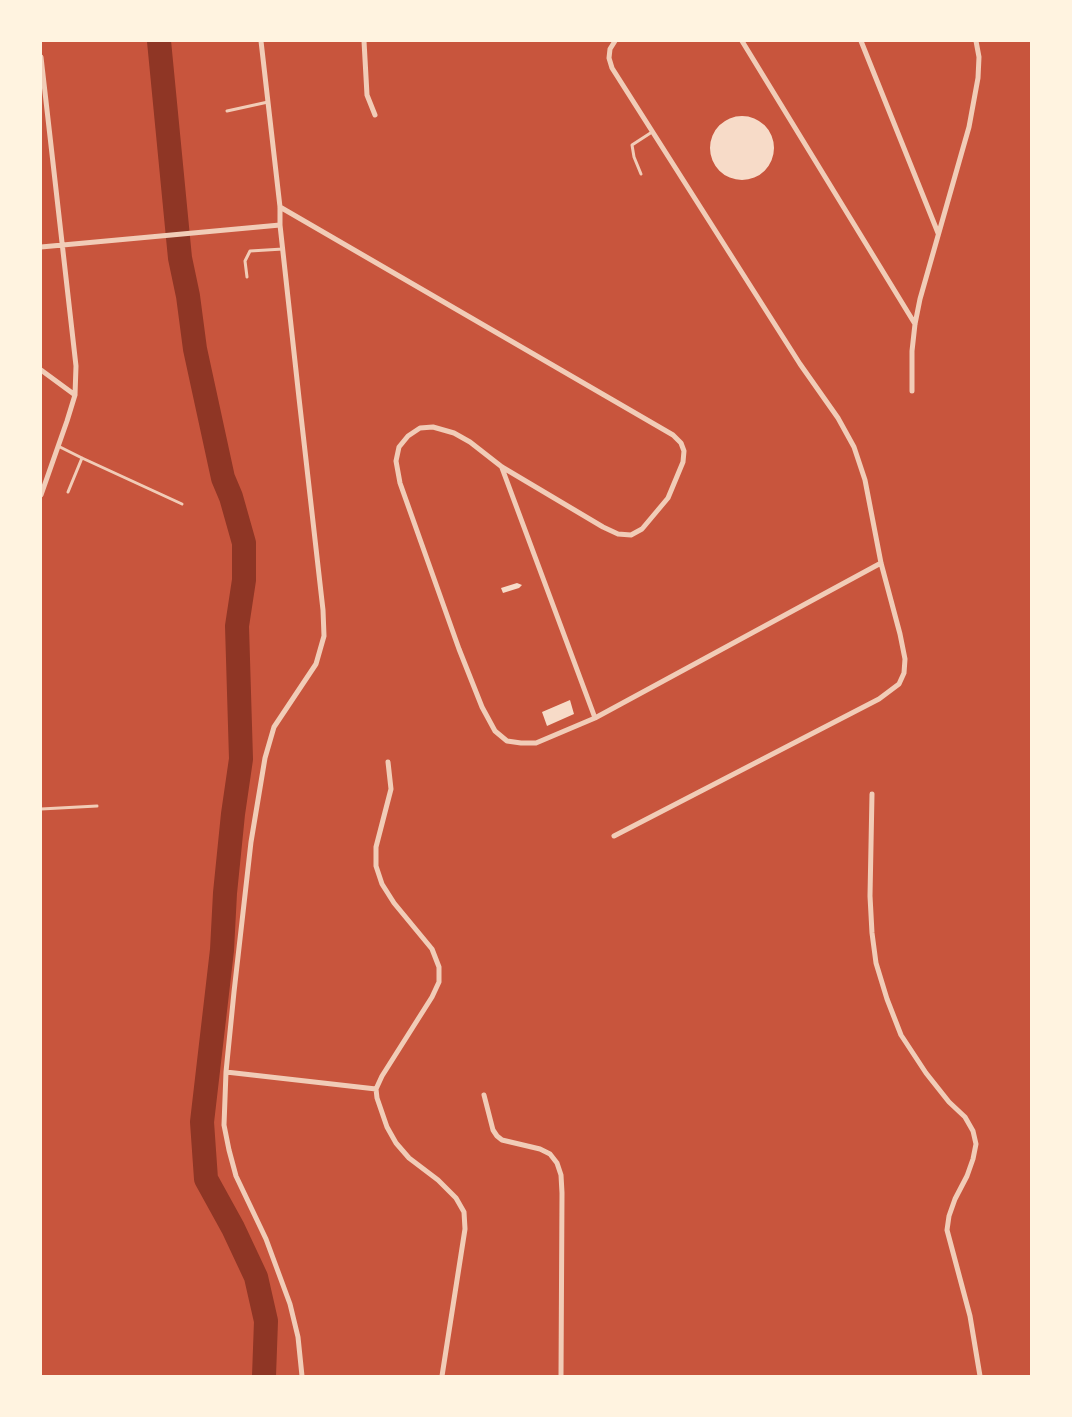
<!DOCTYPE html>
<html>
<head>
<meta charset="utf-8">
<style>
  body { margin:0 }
  #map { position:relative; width:1072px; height:1417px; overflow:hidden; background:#c8553d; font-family:Rubik,sans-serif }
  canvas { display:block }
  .frame { position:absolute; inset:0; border:42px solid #fff3e0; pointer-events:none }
</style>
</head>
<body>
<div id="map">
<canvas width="1072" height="1417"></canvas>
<div class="frame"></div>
</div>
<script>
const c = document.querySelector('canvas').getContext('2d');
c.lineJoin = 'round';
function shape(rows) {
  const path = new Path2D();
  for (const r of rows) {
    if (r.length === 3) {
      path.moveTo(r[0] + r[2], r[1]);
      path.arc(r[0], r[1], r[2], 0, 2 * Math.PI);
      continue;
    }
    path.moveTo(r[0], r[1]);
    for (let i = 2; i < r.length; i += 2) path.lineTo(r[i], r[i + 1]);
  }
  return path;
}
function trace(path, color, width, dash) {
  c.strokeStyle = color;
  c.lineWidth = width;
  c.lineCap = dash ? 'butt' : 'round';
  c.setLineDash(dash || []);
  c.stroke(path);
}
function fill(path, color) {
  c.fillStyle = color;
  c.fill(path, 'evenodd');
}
trace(shape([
  [159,41,180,258,188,296,195,349,223,478,231,497,244,543,244,580,237,626,241,759,233,814,225,893,222,950,202,1122,206,1179,233,1228,256,1277,266,1321,264,1376]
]), '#8f3625', 24);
fill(shape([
  [742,148,32],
  [517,583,522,585,519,588,503,593,501,588],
  [570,700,574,714,547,726,542,712]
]), '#f7dbc8');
trace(shape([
  [227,111,268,102],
  [641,174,634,157,632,145,652,132],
  [247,277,245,261,250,251,283,249],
  [58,446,82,458,182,504],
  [68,492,82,458],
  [41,809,97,806]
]), '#f1ccb7', 3);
trace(shape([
  [261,41,280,207,280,225,299,398,323,610,324,636,316,664,274,727,265,758,251,842,234,992,226,1072,224,1125,229,1150,236,1176,266,1239,290,1304,298,1337,302,1376],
  [364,41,367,95,375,115],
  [742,41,915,324],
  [861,41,938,233],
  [41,57,76,366,75,395,67,421,41,495],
  [280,207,673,435,681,443,684,451,683,462,668,498,642,529,631,535,618,534,603,527,502,467,470,442,454,433,433,427,420,428,408,436,399,447,396,461,400,483,459,649,482,707,495,731,507,741,521,743,536,743,595,718,881,563],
  [41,247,280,225],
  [41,370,75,395],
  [912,391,912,351,915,324,920,299,969,127,978,78,979,57,976,41],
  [502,468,595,718],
  [388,762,391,789,376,847,376,866,382,884,394,903,432,949,439,967,439,982,432,997,382,1076,376,1089,377,1098,387,1127,396,1143,409,1158,438,1180,456,1198,464,1212,465,1229,442,1376],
  [872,794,870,896,872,933,876,963,887,999,901,1035,926,1073,949,1102,965,1117,973,1131,976,1144,973,1159,967,1176,955,1199,949,1216,947,1230,970,1316,980,1376],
  [614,836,879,699,899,684,904,673,905,659,900,634,881,563,865,480,854,447,838,418,800,364,612,68,609,58,610,49,615,41],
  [226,1072,376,1089],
  [484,1095,493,1130,497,1136,502,1140,540,1149,550,1154,557,1163,561,1175,562,1193,561,1376]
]), '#f1ccb7', 5);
</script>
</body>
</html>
